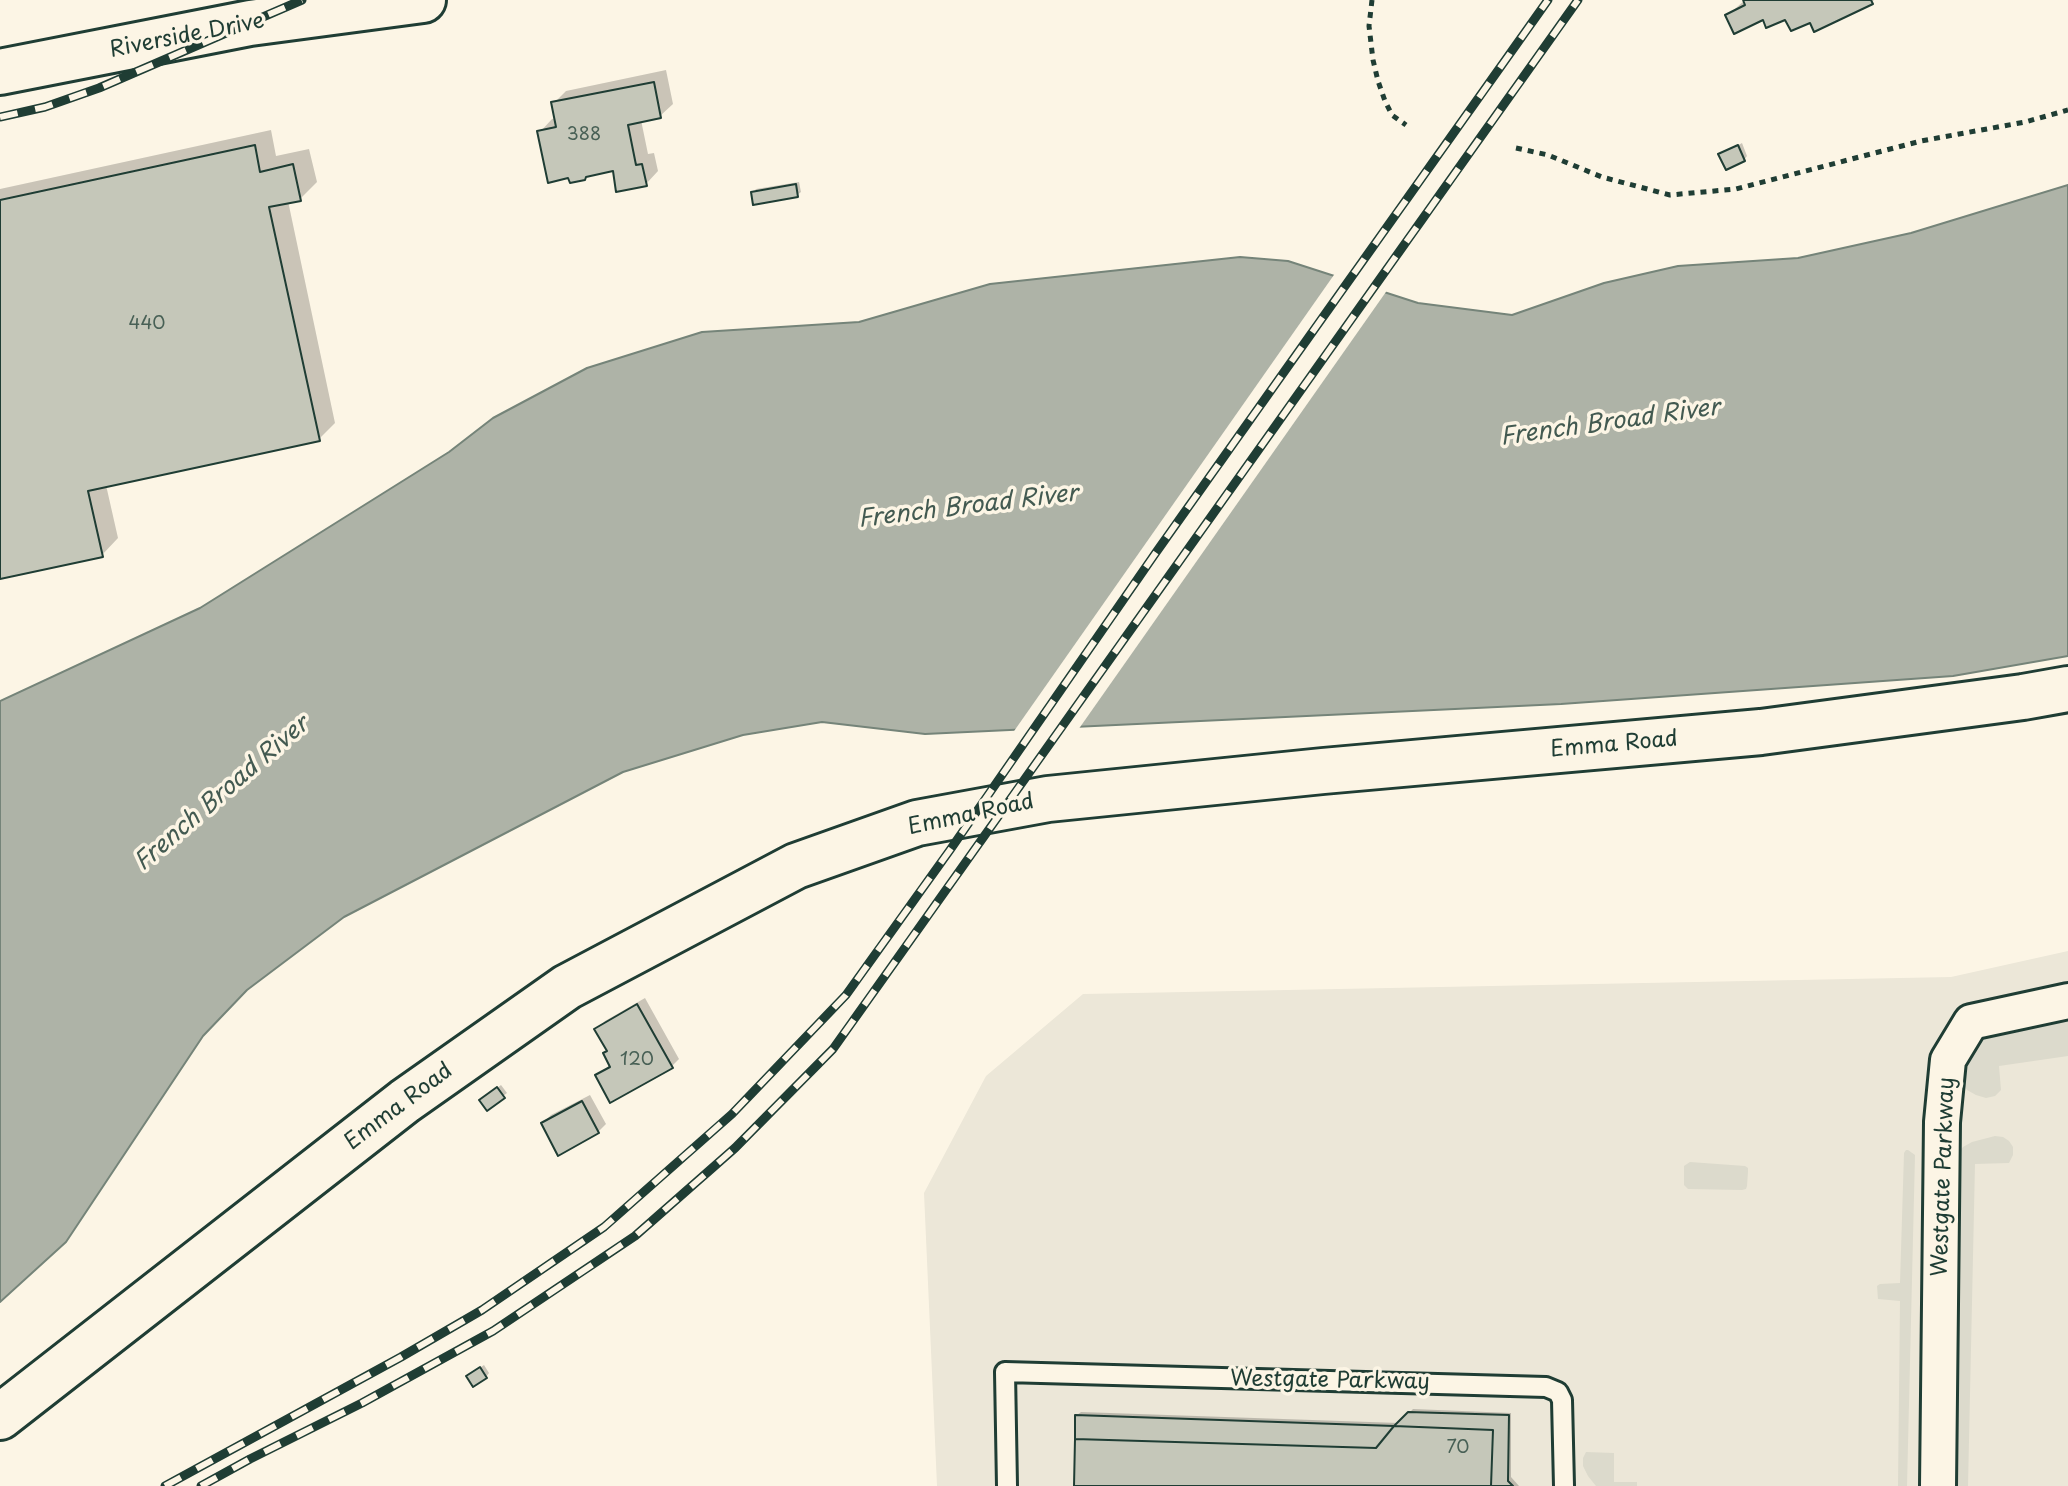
<!DOCTYPE html>
<html>
<head>
<meta charset="utf-8">
<style>
  body { margin:0 }
  canvas { display:block; background:#fcf5e5 }
</style>
</head>
<body>
<canvas width="2068" height="1486"></canvas>
<script>
const c = document.querySelector('canvas').getContext('2d');
c.lineJoin = 'round';
function fill(path, color) {
  c.fillStyle = color;
  c.fill(path, 'evenodd');
}
function shape(rows) {
  const path = new Path2D();
  for (const r of rows) {
    path.moveTo(r[0], r[1]);
    for (let i = 2; i < r.length; i += 2) path.lineTo(r[i], r[i + 1]);
  }
  return path;
}
function trace(path, color, width, dash) {
  c.strokeStyle = color;
  c.lineWidth = width;
  c.lineCap = dash ? 'butt' : 'round';
  c.setLineDash(dash || []);
  c.stroke(path);
}
function drawText(font, color, halo, rows, align = 'center') {
  c.font = font + ' "Playpen Sans",sans-serif';
  c.lineWidth = 7;
  c.setLineDash([]);
  c.textBaseline = 'middle';
  c.strokeStyle = halo;
  c.fillStyle = color;
  for (const [text, x, y, turn = 0] of rows) {
    c.save();
    c.translate(x, y);
    c.rotate((+turn || 0) * Math.PI / 180);
    c.textAlign = isNaN(turn) ? turn : align;
    if (halo) c.strokeText(text, 0, 0);
    c.fillText(text, 0, 0);
    c.restore();
  }
}
fill(shape([
  [2068,951,2068,1486,937,1486,924,1193,986,1076,1083,994,1951,977]
]), '#ece7d8');
fill(shape([
  [2068,1010,2068,1056,1999,1066,2001,1090,1995,1096,1986,1098,1976,1095,1967,1090,1961,1080,1965,1038],
  [1995,1136,2003,1137,2009,1141,2013,1147,2013,1155,2009,1163,1975,1164,1968,1486,1947,1486,1954,1158,1963,1147,1972,1142],
  [1906,1150,1908,1150,1915,1155,1907,1486,1898,1486,1900,1301,1878,1299,1877,1286,1880,1284,1900,1283,1904,1153],
  [1690,1162,1745,1166,1748,1168,1748,1172,1747,1186,1746,1189,1742,1190,1688,1189,1684,1185,1684,1166],
  [1586,1452,1614,1453,1614,1482,1637,1482,1637,1486,1596,1486,1588,1476,1583,1466,1583,1458]
]), '#dcdacc');
const water = shape([
  [2068,185,2068,656,1953,676,1561,704,925,734,822,722,743,735,623,772,344,917,247,990,203,1036,66,1242,0,1302,0,701,200,608,449,452,493,418,587,368,702,332,859,322,990,284,1240,257,1288,261,1418,303,1512,315,1604,283,1678,266,1798,258,1911,233,2068,185]
]);
fill(water, '#aeb3a7');
trace(water, '#758479', 2);
fill(shape([
  [1336,272,1388,289,1078,730,1012,734]
]), '#fcf5e5');
fill(shape([
  [1745,0,1874,0,1871,3,1811,20,1786,17,1728,15],
  [666,70,673,104,660,116,641,120,648,154,654,153,658,171,646,184,540,132,552,119,557,118,554,103,566,91],
  [271,130,276,156,309,149,317,182,300,199,288,201,335,423,319,439,106,485,118,538,102,555,0,577,0,189],
  [1742,143,1747,156,1744,160,1721,155],
  [799,182,801,192,797,195,753,193,756,189],
  [645,998,679,1059,671,1067,597,1076,611,1064,609,1050,597,1029,605,1021],
  [501,1085,507,1093,487,1108,485,1097],
  [590,1095,606,1124,598,1132,543,1123,551,1115],
  [484,1365,489,1373,486,1377,472,1373],
  [1413,1409,1511,1413,1511,1477,1519,1486,1076,1486,1077,1415,1081,1412,1399,1423]
]), '#0003');
const building = shape([
  [1743,0,1871,0,1873,4,1814,32,1810,23,1791,31,1785,20,1766,28,1763,20,1734,34,1725,15,1745,5,1743,0],
  [654,82,661,118,628,125,636,165,642,164,647,186,616,192,613,171,586,177,585,180,570,183,568,178,548,183,537,131,556,127,551,102,654,82],
  [255,145,260,172,293,164,301,201,269,207,320,441,88,491,103,557,0,579,0,200,255,145],
  [1738,145,1745,161,1726,170,1718,154,1738,145],
  [796,184,798,197,753,205,751,192,796,184],
  [637,1004,673,1068,610,1103,595,1075,610,1067,603,1053,607,1051,594,1029,637,1004],
  [497,1087,505,1098,487,1111,479,1100,497,1087],
  [582,1101,599,1133,558,1156,541,1123,582,1101],
  [480,1367,487,1378,473,1387,466,1376,480,1367],
  [1408,1412,1509,1415,1508,1481,1513,1486,1491,1486,1493,1430,1394,1426,1408,1412],
  [1075,1415,1394,1426,1376,1448,1075,1439,1075,1415],
  [1394,1426,1493,1430,1491,1486,1074,1486,1075,1439,1376,1448,1394,1426]
]);
fill(building, '#c5c7b9');
trace(building, '#1f3d34', 2);
const service = shape([
  [1007,1486,1005,1372,1546,1387,1558,1392,1562,1400,1564,1486]
]);
const minor = shape([
  [1938,1486,1942,1122,1948,1060,1971,1022,2068,1001]
]);
const tertiary = shape([
  [0,1417,405,1101,567,987,796,866,917,823,1048,799,1323,771,1761,732,2023,697,2068,689]
]);
const secondary = shape([
  [0,72,250,23,423,0]
]);
trace(service, '#1f3d34', 24);
trace(minor, '#1f3d34', 40);
trace(tertiary, '#1f3d34', 50);
trace(secondary, '#1f3d34', 50);
trace(shape([
  [1372,0,1369,26,1373,60,1378,81,1385,101,1392,115,1406,125],
  [1516,148,1548,155,1602,177,1670,195,1736,189,1921,141,2025,122,2068,110]
]), '#1f3d34', 5, [6, 6]);
trace(service, '#fcf5e5', 18);
trace(minor, '#fcf5e5', 34);
trace(tertiary, '#fcf5e5', 44);
trace(secondary, '#fcf5e5', 44);
const rail = shape([
  [0,117,45,107,99,88,302,0],
  [165,1486,401,1357,482,1310,604,1227,732,1114,846,995,950,850,1157,551,1548,0],
  [201,1486,250,1459,362,1403,493,1331,635,1236,735,1148,833,1049,1578,0]
]);
trace(rail, '#1f3d34', 9);
trace(rail, '#fcf5e5', 6, [18]);
drawText('18px', '#486055', null, [
  ["388",584,135],
  ["440",147,324],
  ["120",637,1060],
  ["70",1458,1448]
]);
drawText('22px', '#1f3d34', '#fcf5e5', [
  ["Riverside Drive",187,36,-11],
  ["Emma Road",1614,745,-5],
  ["Emma Road",971,815,-12],
  ["Emma Road",399,1107,-37],
  ["Westgate Parkway",1944,1177,-88],
  ["Westgate Parkway",1330,1381,1]
]);
drawText('italic 24px', '#435a51', '#fcf5e5', [
  ["French Broad River",1610,423,-8],
  ["French Broad River",968,507,-7],
  ["French Broad River",222,794,-41]
]);
</script>
</body>
</html>
